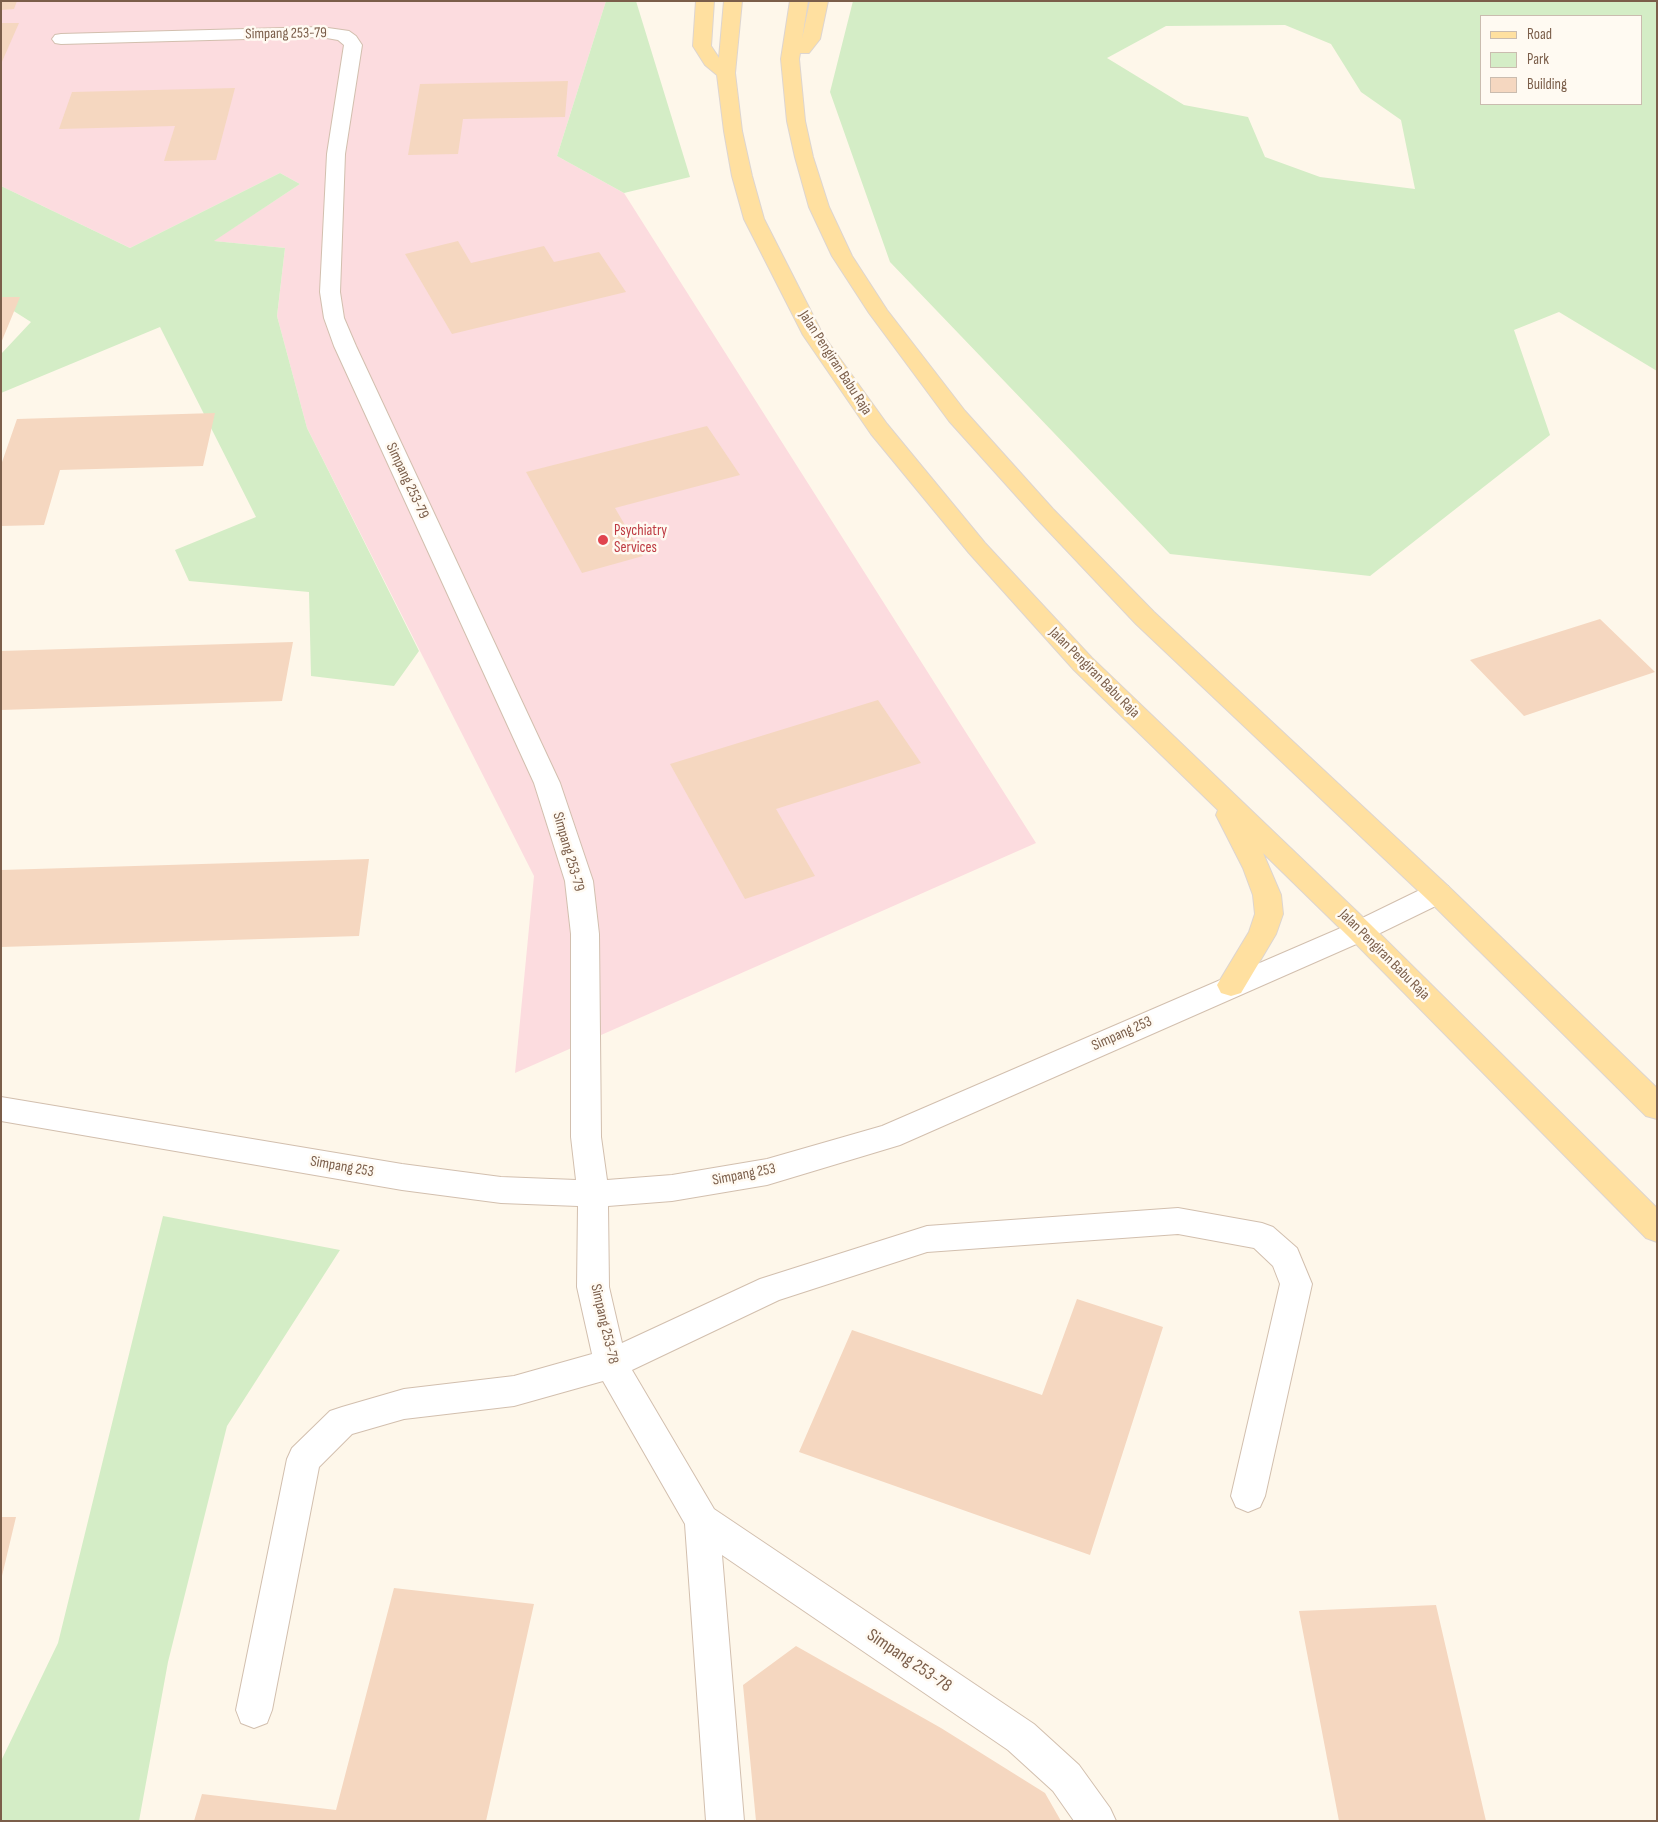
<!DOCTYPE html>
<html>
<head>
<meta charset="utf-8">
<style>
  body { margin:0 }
  #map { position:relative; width:1658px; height:1822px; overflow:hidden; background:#fef7ea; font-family:"Sofia Sans Condensed",sans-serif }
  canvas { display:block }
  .frame { position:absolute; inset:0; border:2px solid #7b5e4a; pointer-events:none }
  .legend { position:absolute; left:1480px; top:15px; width:162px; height:90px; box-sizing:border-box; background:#fffaf2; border:1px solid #cabcaf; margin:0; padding:6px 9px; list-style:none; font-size:15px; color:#7b5e4a }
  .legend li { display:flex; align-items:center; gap:10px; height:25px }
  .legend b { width:25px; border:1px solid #cabcaf }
</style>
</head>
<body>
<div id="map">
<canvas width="1658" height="1822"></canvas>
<div class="frame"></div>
<ul class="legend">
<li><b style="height:6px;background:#ffe0a0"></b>Road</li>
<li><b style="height:14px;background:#d4edc6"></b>Park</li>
<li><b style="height:14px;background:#f5d7c0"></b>Building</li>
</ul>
</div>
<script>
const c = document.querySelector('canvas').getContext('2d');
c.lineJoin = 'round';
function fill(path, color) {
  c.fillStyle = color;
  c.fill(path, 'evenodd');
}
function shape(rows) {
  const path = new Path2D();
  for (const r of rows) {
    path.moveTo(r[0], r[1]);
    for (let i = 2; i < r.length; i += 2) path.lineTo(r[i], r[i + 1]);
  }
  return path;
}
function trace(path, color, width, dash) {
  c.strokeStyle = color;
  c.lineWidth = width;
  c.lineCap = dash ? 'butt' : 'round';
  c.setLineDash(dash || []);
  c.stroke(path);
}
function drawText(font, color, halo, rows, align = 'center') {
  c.font = font + ' "Sofia Sans Condensed",sans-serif';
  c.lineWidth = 5;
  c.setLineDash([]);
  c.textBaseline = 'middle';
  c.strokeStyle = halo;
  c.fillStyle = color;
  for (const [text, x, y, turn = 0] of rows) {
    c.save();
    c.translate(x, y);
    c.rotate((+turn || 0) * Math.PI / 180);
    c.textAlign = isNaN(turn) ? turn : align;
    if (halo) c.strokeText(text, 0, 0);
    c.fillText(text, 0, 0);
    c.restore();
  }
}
fill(shape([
  [1,1,606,1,557,156,624,193,1036,843,515,1073,534,876,307,428,277,316,285,248,213,241,300,184,280,173,130,248,1,186]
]), '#fcdcdf');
fill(shape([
  [606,1,636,1,690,177,624,193,557,156],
  [853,1,1657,1,1657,371,1559,312,1514,330,1550,435,1370,576,1170,554,890,262,830,92],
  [1482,16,1642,16,1642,104,1482,104],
  [1285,25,1331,44,1361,92,1401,120,1415,189,1320,177,1265,157,1248,117,1184,105,1107,58,1166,26],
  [280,173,300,184,214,241,285,248,277,316,307,428,419,651,394,686,311,676,309,592,189,581,175,550,256,517,160,327,1,393,1,354,31,322,1,303,1,186,130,248],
  [163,1216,340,1250,227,1426,168,1662,139,1821,1,1821,1,1761,58,1643]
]), '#d4edc6');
fill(shape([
  [1,1,17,1,14,9,1,10],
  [1,23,19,23,1,64],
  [568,81,565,117,463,119,458,154,408,155,420,84],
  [235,88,216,160,164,161,175,126,59,129,72,92],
  [458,241,471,263,544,246,554,262,599,252,626,292,452,334,405,254],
  [1,297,20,297,1,343],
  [215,413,203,466,60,470,44,525,1,526,1,465,17,419],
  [707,426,740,475,615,508,643,556,582,573,526,472],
  [1600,619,1655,672,1524,716,1470,660],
  [293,642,282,701,1,710,1,651],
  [878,700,921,763,776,809,815,876,745,899,670,764],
  [369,859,359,936,1,947,1,870],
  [1077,1299,1163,1327,1090,1555,799,1452,852,1330,1042,1395],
  [1,1517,16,1517,2,1576,1,1576],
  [394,1588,534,1604,486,1821,194,1821,202,1794,336,1810],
  [1436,1605,1486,1821,1339,1821,1299,1611],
  [796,1646,941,1728,1045,1793,1061,1821,756,1821,743,1685]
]), '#f5d7c0');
const minor = shape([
  [321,27,349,31,356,36,362,45,345,154,340,292,344,318,356,346,560,783,593,881,599,934,601,1137,607,1180,672,1175,767,1159,882,1126,1350,924,1428,886,1438,883,1448,886,1452,893,1448,900,1370,938,900,1145,767,1185,672,1201,608,1206,609,1287,622,1343,760,1279,927,1226,1178,1208,1262,1223,1273,1227,1297,1248,1312,1284,1265,1496,1260,1507,1248,1512,1236,1507,1231,1496,1280,1284,1273,1266,1254,1248,1178,1234,927,1252,779,1300,632,1370,714,1509,1034,1724,1079,1765,1110,1808,1116,1821,1074,1821,1053,1791,1008,1750,722,1555,744,1821,706,1821,685,1524,603,1381,514,1406,404,1419,352,1434,319,1467,272,1710,267,1723,254,1728,241,1723,236,1710,287,1459,292,1448,330,1411,342,1407,404,1389,514,1376,592,1354,577,1287,578,1206,501,1203,402,1190,1,1121,1,1097,402,1164,501,1177,576,1180,571,1137,571,934,565,881,534,783,334,346,324,318,320,292,327,154,344,45,338,40,321,37,61,44,55,43,52,39,55,35,61,34,321,27]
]);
const major = shape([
  [696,1,714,1,711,46,719,58,724,1,742,1,735,73,742,131,752,176,764,219,823,335,887,424,985,543,1092,658,1370,924,1657,1208,1657,1242,1646,1238,1350,938,1263,853,1281,895,1283,914,1276,934,1241,993,1231,996,1221,993,1217,985,1249,932,1255,914,1253,895,1243,868,1216,815,1218,810,1074,670,969,553,871,434,803,335,744,219,732,176,724,131,717,75,705,65,693,46,696,1],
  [790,1,808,1,802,39,810,1,828,1,820,39,809,53,800,53,799,59,805,121,813,157,829,207,852,256,887,310,965,411,1053,509,1154,612,1448,886,1657,1088,1657,1119,1646,1116,1428,900,1136,624,1037,519,949,421,869,313,832,256,809,207,795,157,787,121,781,59,790,1]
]);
trace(minor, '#d2bfae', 2);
trace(major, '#ddd5d0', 2);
fill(minor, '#fff');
fill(major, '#ffe0a0');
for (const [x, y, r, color] of [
  [603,540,6,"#e0444e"]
]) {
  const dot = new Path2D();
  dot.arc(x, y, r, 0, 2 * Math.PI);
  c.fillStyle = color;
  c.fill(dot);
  trace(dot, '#fffaf2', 2);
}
drawText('15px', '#7b5e4a', '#fffaf2', [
  ["Simpang 253-79",286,34,-1],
  ["Jalan Pengiran Babu Raja",835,363,57],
  ["Simpang 253-79",407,481,65],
  ["Jalan Pengiran Babu Raja",1094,673,45],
  ["Simpang 253-79",568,852,74],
  ["Jalan Pengiran Babu Raja",1384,955,45],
  ["Simpang 253",1122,1034,-24],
  ["Simpang 253",342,1167,10],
  ["Simpang 253",744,1175,-11],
  ["Simpang 253-78",604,1324,77]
]);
drawText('15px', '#be3a42', '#fffaf2', [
  ["Psychiatry",614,531],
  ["Services",614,548]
], 'left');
drawText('18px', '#7b5e4a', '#fffaf2', [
  ["Simpang 253-78",909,1661,34]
]);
</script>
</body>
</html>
